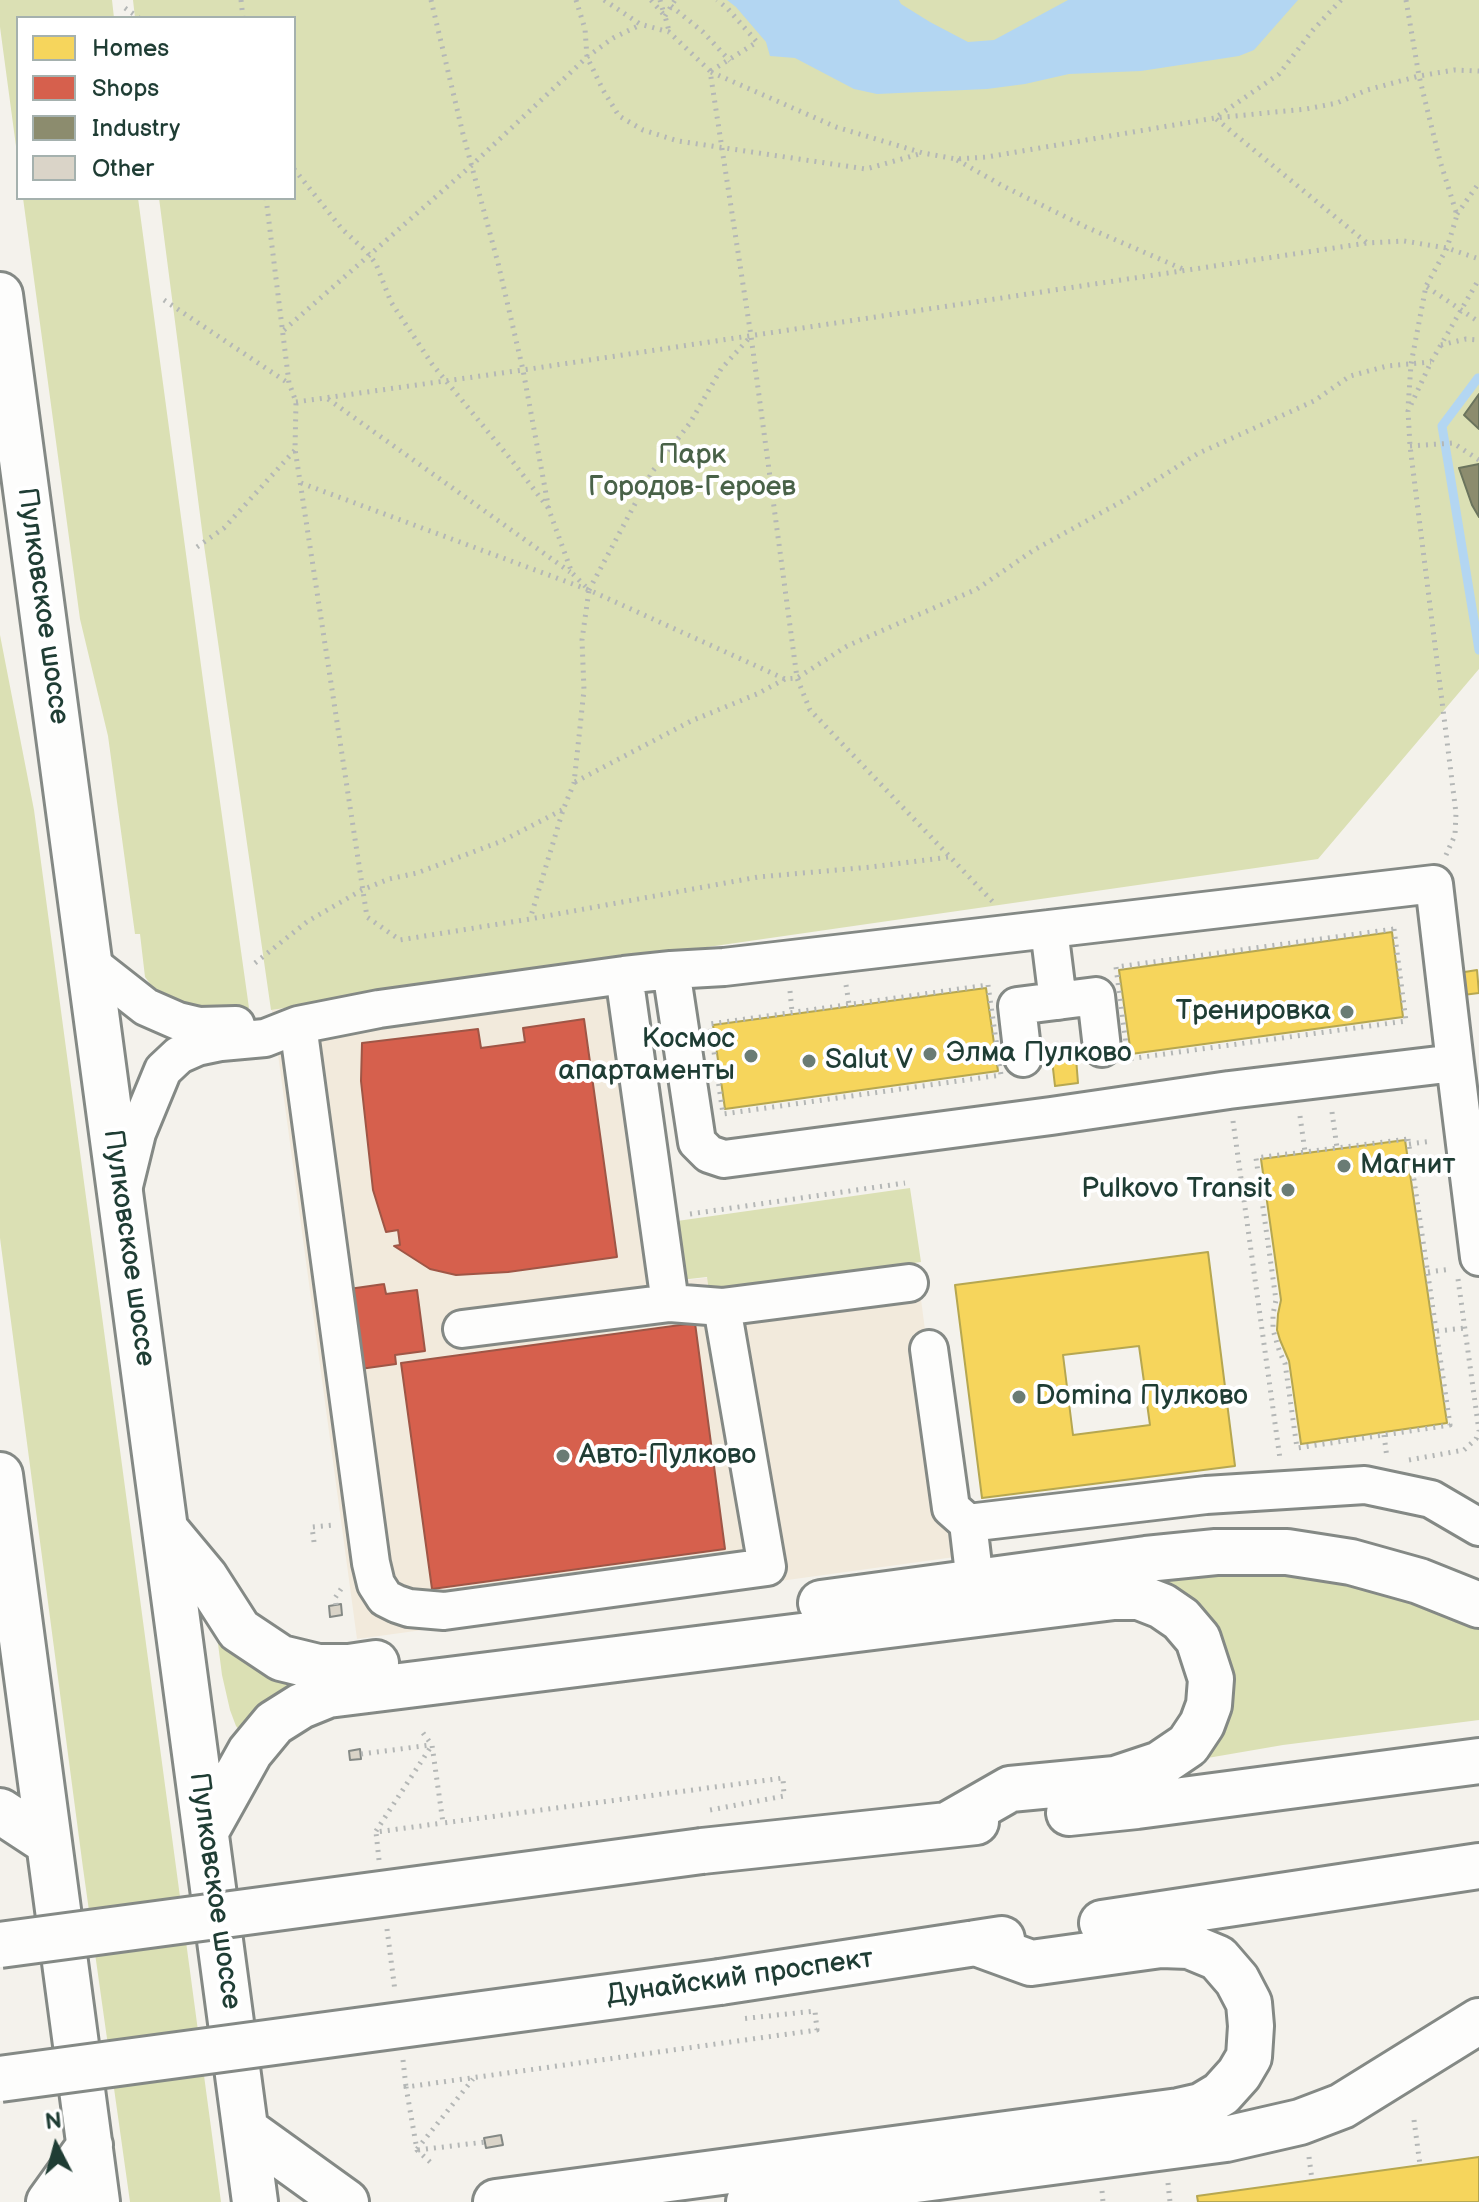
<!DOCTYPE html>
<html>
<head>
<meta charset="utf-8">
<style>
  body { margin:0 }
  #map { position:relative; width:1479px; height:2202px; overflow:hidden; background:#f4f2ec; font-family:"Balsamiq Sans",sans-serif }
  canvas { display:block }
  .legend { position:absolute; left:16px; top:16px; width:280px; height:184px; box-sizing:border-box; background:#fff; border:2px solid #a5b1ae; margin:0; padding:10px 14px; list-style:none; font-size:24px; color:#1f3d34 }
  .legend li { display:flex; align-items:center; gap:16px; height:40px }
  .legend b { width:40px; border:2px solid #a5b1ae }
  .north { position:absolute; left:16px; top:2106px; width:80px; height:80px; -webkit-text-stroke:6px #fff; paint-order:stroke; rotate:354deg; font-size:22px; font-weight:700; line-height:32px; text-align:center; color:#1f3d34 }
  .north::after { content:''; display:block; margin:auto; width:28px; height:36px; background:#1f3d34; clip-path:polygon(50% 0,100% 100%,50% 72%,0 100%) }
</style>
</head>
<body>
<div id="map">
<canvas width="1479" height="2202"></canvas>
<ul class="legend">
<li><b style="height:22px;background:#f6d55c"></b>Homes</li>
<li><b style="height:22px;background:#d6604d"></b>Shops</li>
<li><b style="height:22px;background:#8c8c6e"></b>Industry</li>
<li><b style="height:22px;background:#dad4c8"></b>Other</li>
</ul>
<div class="north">N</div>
</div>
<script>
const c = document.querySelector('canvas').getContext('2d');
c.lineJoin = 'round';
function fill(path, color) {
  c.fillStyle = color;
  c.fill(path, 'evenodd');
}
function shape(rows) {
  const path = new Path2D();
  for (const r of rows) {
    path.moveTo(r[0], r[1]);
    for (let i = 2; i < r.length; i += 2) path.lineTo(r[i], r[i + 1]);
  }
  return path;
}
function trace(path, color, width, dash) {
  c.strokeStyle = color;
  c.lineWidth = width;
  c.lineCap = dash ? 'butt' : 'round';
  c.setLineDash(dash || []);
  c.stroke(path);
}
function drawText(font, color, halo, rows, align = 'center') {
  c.font = font + ' "Balsamiq Sans",sans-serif';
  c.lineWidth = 8;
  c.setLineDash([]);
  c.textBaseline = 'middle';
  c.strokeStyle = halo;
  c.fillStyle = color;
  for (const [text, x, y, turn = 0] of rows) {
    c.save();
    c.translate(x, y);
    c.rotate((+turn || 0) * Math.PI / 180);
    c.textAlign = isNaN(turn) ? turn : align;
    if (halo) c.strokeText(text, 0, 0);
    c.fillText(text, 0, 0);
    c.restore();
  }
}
fill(shape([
  [636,959,679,1281,915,1254,955,1557,357,1639,272,1010]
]), '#f2eadc');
fill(shape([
  [0,0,112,0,114,18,18,18,18,161,0,27],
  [133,0,1479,0,1479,669,1318,859,271,1010,203,538,159,198,294,198,294,18,135,18],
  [23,198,138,198,205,695,249,1008,215,1014,207,1013,154,989,145,977,140,934,135,934,108,736,80,619],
  [0,635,34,810,221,2202,130,2202,83,1868,0,1238],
  [910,1188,921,1262,709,1291,707,1277,680,1280,670,1222],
  [1307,1567,1479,1622,1479,1720,1283,1745,1190,1761,1220,1699,1138,1575],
  [217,1636,316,1679,240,1731,236,1726,230,1710,222,1675]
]), '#dbe0b4');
fill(shape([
  [727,0,899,0,901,4,930,22,968,42,994,40,1068,0,1298,0,1254,50,1239,56,1141,71,1069,74,1025,84,987,89,877,94,854,89,795,58,770,56,766,42,736,7]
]), '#b3d6f2');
const homes = shape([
  [1392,932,1403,1017,1131,1054,1119,970,1392,932],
  [1477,970,1479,993,1455,996,1452,974,1477,970],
  [986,988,998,1071,725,1109,713,1025,986,988],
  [1076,1058,1078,1083,1055,1086,1052,1060,1076,1058],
  [1405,1140,1447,1423,1301,1444,1289,1361,1280,1340,1277,1330,1278,1314,1281,1300,1261,1159,1405,1140],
  [1208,1252,1235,1466,982,1498,955,1285,1208,1252],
  [1139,1346,1150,1425,1073,1435,1063,1355,1139,1346],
  [1479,2157,1479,2202,1198,2202,1197,2196,1479,2157]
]);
fill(homes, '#f6d55c');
trace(homes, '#b6a750', 2);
const shops = shape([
  [584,1019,617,1257,508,1272,456,1275,430,1269,394,1246,400,1245,398,1230,386,1232,373,1190,361,1081,362,1043,478,1029,481,1048,525,1042,523,1028,584,1019],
  [384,1284,386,1294,417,1290,425,1351,395,1355,396,1364,360,1369,349,1289,384,1284],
  [695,1323,725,1549,432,1589,401,1363,695,1323]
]);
fill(shops, '#d6604d');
trace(shops, '#9f5646', 2);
const industry = shape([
  [1479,394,1479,429,1464,415,1479,394],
  [1479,464,1479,517,1472,505,1459,468,1479,464]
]);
fill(industry, '#8c8c6e');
trace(industry, '#6b745d', 2);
trace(shape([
  [1478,378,1442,426,1479,650]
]), '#b3d6f2', 9);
const building = shape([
  [341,1604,342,1615,330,1617,329,1606,341,1604],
  [360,1749,361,1759,350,1760,349,1751,360,1749],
  [501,2135,503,2145,486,2148,484,2138,501,2135]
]);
fill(building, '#dad4c8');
trace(building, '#848985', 2);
const minor = shape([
  [1049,929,1058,1001],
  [90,963,146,1007,178,1021,199,1026,236,1025],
  [624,975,670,1303],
  [298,1025,371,1563,376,1584,385,1598,397,1604,409,1608,444,1611,767,1567,722,1307],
  [1023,1058,1017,1006,1096,996,1102,1048],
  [1455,1063,1479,1257],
  [123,1190,137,1133,163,1070,179,1055,197,1047,221,1042,265,1038,298,1025,379,1009,624,975,671,970,724,967,1434,884,1455,1063,1229,1090,1051,1116,724,1159,709,1154,697,1142,671,970],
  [462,1329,670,1303,722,1307,909,1283],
  [929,1349,951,1508,968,1523],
  [975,1582,968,1523,1206,1495,1365,1485,1431,1499,1479,1527]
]);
const major = shape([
  [0,295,255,2202],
  [0,1475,97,2202],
  [165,1529,205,1577,239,1630,281,1658,318,1667,349,1667,376,1663],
  [821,1603,1146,1559,1216,1552,1287,1552,1351,1562,1419,1581,1479,1605],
  [0,1811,49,1843],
  [1069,1813,1137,1806,1479,1761],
  [206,1831,250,1752,274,1723,301,1706,328,1695,1114,1597,1139,1597,1162,1606,1181,1619,1198,1639,1211,1679,1209,1705,1202,1724,1188,1745,1160,1764,1115,1779,1010,1789,947,1825],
  [702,1851,976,1822],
  [1102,1923,1479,1866],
  [720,1982,1002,1939],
  [246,2130,346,2202],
  [49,2202,90,2145],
  [496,2202,1179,2111,1201,2106,1221,2094,1239,2074,1249,2057,1251,2026,1249,2003,1237,1980,1218,1958,1189,1946,1161,1945,1031,1963,976,1943],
  [749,2202,1226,2139,1300,2122,1342,2106,1479,2021]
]);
trace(minor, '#848985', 42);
trace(major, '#848985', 50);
trace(shape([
  [241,0,243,18],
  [431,0,463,134,498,263,523,370,549,510,572,573,589,590,582,640,584,690,574,783,563,810,530,919],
  [576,0,585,29,587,57,603,90,619,116,643,130,678,141,866,169,923,153],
  [604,0,640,24,669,32,710,71,751,336,797,678,810,710,993,902],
  [651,0,665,16,669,31],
  [660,0,664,14],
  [1341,0,1313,30,1279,74,1215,118,1367,243],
  [1406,0,1419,76,1440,161,1457,215,1447,248,1426,286,1411,364,1408,408],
  [671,6,703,32,730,61],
  [125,8,139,18],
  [665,16,675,0],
  [711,71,757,42,728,9,717,0],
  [711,72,836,127,923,153,956,159,987,157,1215,118,1306,109,1337,103,1367,90,1419,76,1454,70,1479,71],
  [957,160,1003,186,1086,227,1185,270],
  [294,169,342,229,367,252,376,264,391,302,432,364,513,462,549,509],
  [266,198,289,383,296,402,295,449,367,917,400,940,530,919,758,877,871,867,949,857],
  [1457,214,1479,183],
  [1427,287,1479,322],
  [164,300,288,383],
  [284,330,472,165,587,57,613,38,640,25],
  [1441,345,1466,339,1479,340],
  [328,399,570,572],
  [296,402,523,370,1367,243,1404,241,1447,248,1479,259],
  [1410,446,1453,443,1479,460],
  [301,483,589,590,785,679,797,678,847,646,977,589,1034,550,1128,498,1197,454,1314,401,1350,376,1387,366,1431,362],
  [197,547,224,528,295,450],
  [589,590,652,472,690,423,721,369,751,336],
  [575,782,691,721,757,694,785,679],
  [1446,855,1455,835,1456,813,1410,446,1408,411,1431,362,1479,279],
  [1394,929,1406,1021,1128,1059,1116,967,1394,929],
  [255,963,308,921,362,890,389,879,417,873,502,841,562,810],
  [846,985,849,1004],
  [988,985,1001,1075,723,1114,710,1024,988,985],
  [790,991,792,1012],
  [1332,1112,1337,1148],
  [1300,1116,1305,1152],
  [1233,1121,1280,1459],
  [1408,1139,1450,1425,1297,1448,1285,1363,1280,1353,1273,1330,1273,1314,1276,1300,1256,1158,1408,1139],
  [1409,1144,1432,1141],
  [1414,1175,1437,1171],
  [690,1214,905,1183],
  [1428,1272,1451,1269],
  [1437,1331,1465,1328],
  [1384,1435,1387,1458],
  [1409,1460,1464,1450,1476,1439,1479,1431,1458,1279],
  [314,1542,312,1527,333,1525],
  [336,1605,335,1598,341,1589],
  [423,1733,432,1745,443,1823,783,1778,784,1796,705,1811],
  [361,1754,431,1745],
  [376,1831,432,1745],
  [379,1860,376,1832,443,1823],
  [387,1929,395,1991],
  [403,2060,406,2087],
  [1414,2120,1420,2165],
  [417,2149,473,2079],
  [418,2150,485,2142],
  [1309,2157,1312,2180],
  [430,2162,417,2150,406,2087,817,2030,815,2011,740,2019],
  [1168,2183,1170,2202],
  [1102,2191,1103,2202]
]), '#b4b7b6', 5, [2, 6]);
trace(minor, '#fdfdfc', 36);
trace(major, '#fdfdfc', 44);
const majorBridge = shape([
  [0,1945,702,1851],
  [0,2079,720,1982]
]);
trace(majorBridge, '#848985', 50, []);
trace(majorBridge, '#fdfdfc', 44);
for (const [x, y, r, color] of [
  [1347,1012,8,"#6a7c74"],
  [930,1054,8,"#6a7c74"],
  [751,1056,8,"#6a7c74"],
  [809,1061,8,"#6a7c74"],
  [1344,1166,8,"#6a7c74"],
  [1288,1190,8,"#6a7c74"],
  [1019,1397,8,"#6a7c74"],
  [563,1456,8,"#6a7c74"]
]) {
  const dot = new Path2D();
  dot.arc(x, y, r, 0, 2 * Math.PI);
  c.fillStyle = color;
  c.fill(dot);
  trace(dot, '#fff', 3);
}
drawText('28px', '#496248', '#fff', [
  ["Парк",692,456],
  ["Городов-Героев",692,488]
]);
drawText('28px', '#1f3d34', '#fff', [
  ["Пулковское шоссе",42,606,82],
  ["Пулковское шоссе",128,1248,82],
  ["Пулковское шоссе",214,1891,82],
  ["Дунайский проспект",740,1978,-8]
]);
drawText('28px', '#1f3d34', '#fff', [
  ["Тренировка",1331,1012,"right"],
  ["Космос",735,1040,"right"],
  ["апартаменты",735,1072,"right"],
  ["Элма Пулково",946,1054],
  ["Salut V",825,1061],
  ["Магнит",1360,1166],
  ["Pulkovo Transit",1272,1190,"right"],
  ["Domina Пулково",1035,1397],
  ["Авто-Пулково",579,1456]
], 'left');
</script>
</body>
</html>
